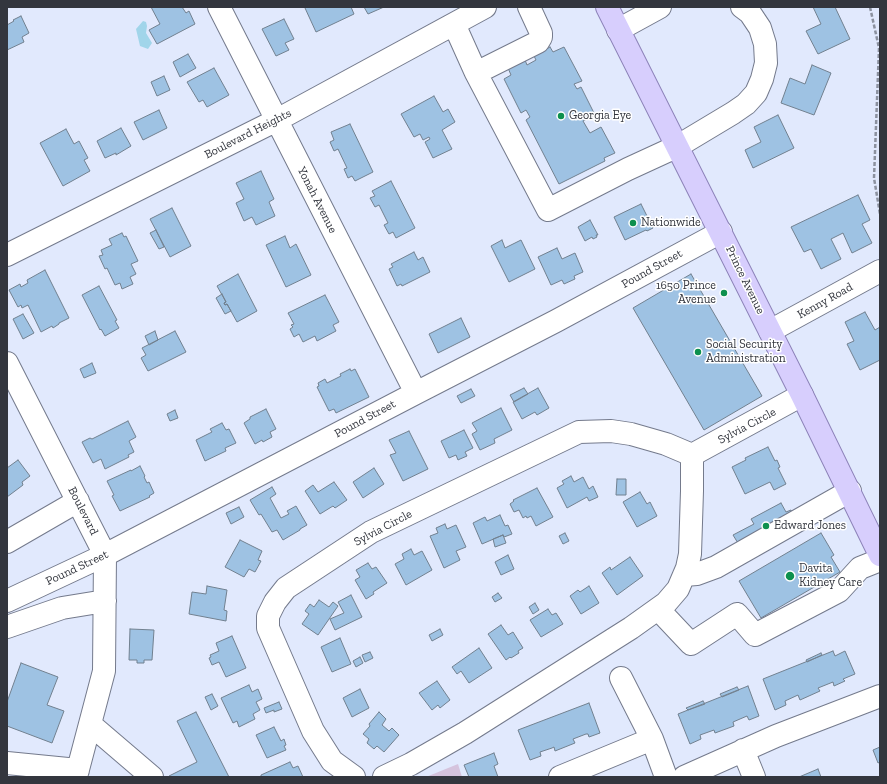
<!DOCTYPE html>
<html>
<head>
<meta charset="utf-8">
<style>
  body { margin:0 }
  #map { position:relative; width:887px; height:784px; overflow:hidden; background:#e1e9fd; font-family:"Zilla Slab",serif }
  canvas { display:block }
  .frame { position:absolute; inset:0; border:8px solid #33363e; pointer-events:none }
</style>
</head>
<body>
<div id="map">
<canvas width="887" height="784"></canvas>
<div class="frame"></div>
</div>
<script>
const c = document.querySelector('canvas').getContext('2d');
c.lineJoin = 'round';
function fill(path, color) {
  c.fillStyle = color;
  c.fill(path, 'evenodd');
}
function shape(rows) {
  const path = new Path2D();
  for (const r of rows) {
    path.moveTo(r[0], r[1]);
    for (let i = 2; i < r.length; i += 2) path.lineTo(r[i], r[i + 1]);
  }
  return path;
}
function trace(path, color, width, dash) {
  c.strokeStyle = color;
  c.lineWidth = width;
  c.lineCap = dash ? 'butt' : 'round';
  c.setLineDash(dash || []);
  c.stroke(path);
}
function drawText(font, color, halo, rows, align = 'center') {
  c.font = font + ' "Zilla Slab",serif';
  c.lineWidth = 3;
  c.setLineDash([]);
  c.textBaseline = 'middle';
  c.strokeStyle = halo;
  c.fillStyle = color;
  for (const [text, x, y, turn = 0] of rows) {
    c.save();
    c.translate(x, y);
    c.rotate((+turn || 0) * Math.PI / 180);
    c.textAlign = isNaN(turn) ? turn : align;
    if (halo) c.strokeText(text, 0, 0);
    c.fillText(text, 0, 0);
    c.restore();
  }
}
fill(shape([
  [458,764,462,777,426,777]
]), '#d5c3dd');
fill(shape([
  [143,21,146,22,147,26,146,33,152,43,148,49,140,46,136,29]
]), '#a1d5ea');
const building = shape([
  [151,7,182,7,186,13,189,11,195,24,157,44,149,30,160,24,151,7],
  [307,7,351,7,354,14,316,32,305,8,307,7],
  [364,7,384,7,368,14,364,7],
  [813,7,835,7,850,39,818,54,806,31,821,24,813,7],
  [21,16,29,33,22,37,24,42,7,50,7,25,14,21,13,20,21,16],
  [284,19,294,39,285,43,289,50,276,56,262,29,284,19],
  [550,47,553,52,564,47,582,81,574,84,577,89,581,87,595,115,583,121,590,133,601,127,615,153,604,158,605,161,559,184,526,120,530,117,526,110,521,113,504,79,511,75,508,68,525,60,527,65,536,60,534,56,550,47],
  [188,54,196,68,180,77,173,62,188,54],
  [812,65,831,73,814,115,781,103,790,78,805,84,812,65],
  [214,68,229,95,207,107,203,100,199,102,187,82,214,68],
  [164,76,170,90,157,96,151,82,164,76],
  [434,96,443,112,448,109,455,122,442,130,452,149,433,158,425,142,430,139,429,137,423,140,420,134,414,137,401,114,434,96],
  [159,110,167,128,143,140,134,122,159,110],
  [778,115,794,148,753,168,745,150,761,142,754,127,778,115],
  [350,124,373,172,355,181,352,176,348,178,344,169,347,168,338,149,334,151,330,142,334,140,331,132,350,124],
  [121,128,131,146,116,155,116,153,105,158,97,141,121,128],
  [66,129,74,144,79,141,88,158,84,160,90,171,63,186,40,143,66,129],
  [261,171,274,199,269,202,275,216,256,225,252,217,244,221,236,203,244,199,236,183,261,171],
  [391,181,415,228,396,238,393,232,389,234,384,225,388,223,379,205,375,207,370,198,375,196,372,191,391,181],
  [858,195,870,220,862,224,872,243,852,253,843,233,831,239,841,259,821,269,811,249,804,252,791,227,858,195],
  [641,204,653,228,647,231,646,230,625,240,614,217,641,204],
  [172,208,191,246,170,257,150,219,172,208],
  [590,220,598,235,596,235,597,237,593,239,592,237,585,241,578,227,590,220],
  [156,230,164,247,159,249,150,233,156,230],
  [122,233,124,237,126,236,138,261,131,264,136,274,130,277,133,284,122,289,120,283,115,285,107,268,105,269,99,256,103,255,101,250,112,245,109,239,122,233],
  [285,236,290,248,296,244,311,275,286,287,266,245,285,236],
  [502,240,505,248,521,240,535,269,509,282,491,246,502,240],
  [557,248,562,259,575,253,583,272,574,276,575,279,564,284,562,280,551,285,538,257,557,248],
  [414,252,418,260,423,257,430,272,402,286,401,284,397,286,389,269,393,267,391,264,414,252],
  [45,270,69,318,59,323,59,324,53,328,52,326,41,332,28,305,22,308,21,305,18,307,9,290,20,284,21,287,28,283,27,280,45,270],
  [238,274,257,311,237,322,227,304,225,305,224,303,226,302,217,286,238,274],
  [691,274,762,396,704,430,633,308,691,274],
  [99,286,117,320,115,321,119,328,105,336,101,329,100,330,82,295,99,286],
  [222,294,226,302,224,303,225,305,227,304,231,311,225,314,216,298,222,294],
  [325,295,339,322,333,325,336,331,317,341,315,336,303,342,299,334,294,337,290,329,293,327,291,325,294,324,288,313,325,295],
  [865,312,875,330,880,327,880,360,860,370,847,344,854,341,845,322,865,312],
  [23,314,34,333,23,339,13,319,23,314],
  [461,318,470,337,438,353,429,334,461,318],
  [155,331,158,340,149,345,145,336,155,331],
  [175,331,186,352,148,371,141,358,146,355,142,348,175,331],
  [92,363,96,373,84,378,80,369,92,363],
  [350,369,351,371,355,369,369,397,336,413,334,409,329,411,317,387,319,386,318,383,325,379,327,383,341,376,340,374,350,369],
  [524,388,528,394,514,402,510,395,524,388],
  [538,388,549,408,537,415,535,412,522,419,513,402,538,388],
  [471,389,475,396,461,403,457,396,471,389],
  [501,408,512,430,494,439,495,443,480,450,472,434,477,431,472,423,501,408],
  [266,409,276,429,270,432,272,437,263,442,262,440,255,444,244,423,250,419,250,417,266,409],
  [175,410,178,418,170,421,167,414,175,410],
  [128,421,136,437,129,441,134,452,128,455,129,457,105,469,101,459,93,463,82,442,90,438,92,439,128,421],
  [222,423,226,430,229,429,236,443,225,448,226,451,205,461,196,440,212,432,210,429,222,423],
  [464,430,473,448,465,452,467,456,460,459,458,460,456,455,449,458,441,441,464,430],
  [409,431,428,469,403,481,390,455,396,453,389,440,409,431],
  [768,447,775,461,777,460,780,467,778,468,786,484,774,490,770,482,745,494,732,467,746,460,745,458,768,447],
  [18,460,30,476,22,482,23,485,7,497,7,468,18,460],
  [140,466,145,476,144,477,147,483,149,482,154,493,149,496,150,497,120,511,112,496,114,495,107,481,131,470,131,471,140,466],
  [374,468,384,484,363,498,353,482,374,468],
  [571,476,574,482,583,477,589,489,593,486,598,497,589,501,587,497,567,508,557,488,564,484,562,481,571,476],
  [617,479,626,479,626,495,616,495,617,479],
  [334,482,347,500,335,508,333,506,320,514,305,491,313,485,318,492,334,482],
  [272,487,276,494,270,498,281,518,289,514,287,511,296,506,307,525,300,529,300,530,283,540,277,530,272,532,261,514,259,515,250,500,272,487],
  [537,488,553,517,536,526,531,516,527,518,526,516,523,518,519,510,514,512,510,504,514,501,513,500,537,488],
  [640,492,647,504,650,502,657,516,637,527,623,502,640,492],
  [781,503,786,512,791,510,795,519,741,548,733,535,754,524,751,519,781,503],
  [239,507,244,517,231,524,226,513,239,507],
  [500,515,505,526,508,525,512,534,504,537,503,535,482,544,473,523,485,517,487,521,500,515],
  [445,524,447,529,456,525,466,547,456,551,460,560,444,568,430,536,438,533,436,528,445,524],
  [565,533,569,541,563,544,559,536,565,533],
  [821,533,834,555,831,557,840,572,761,618,739,581,821,533],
  [503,535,506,543,495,547,493,539,503,535],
  [240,540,262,551,258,560,261,561,255,572,249,569,244,577,225,567,240,540],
  [411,549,414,555,422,551,432,570,406,585,395,564,404,559,402,554,411,549],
  [508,555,514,569,501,575,495,562,508,555],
  [630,557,643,576,617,595,602,573,610,567,611,570,630,557],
  [368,563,372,569,376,567,387,583,373,592,374,594,366,599,355,580,360,577,356,570,368,563],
  [207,586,227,590,224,610,227,611,226,621,189,614,192,592,206,594,207,586],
  [589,586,599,603,581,614,570,596,578,590,580,592,589,586],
  [498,593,502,598,495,602,492,597,498,593],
  [351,595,362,617,335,630,330,619,344,613,338,602,351,595],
  [319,600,329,607,333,602,338,606,318,635,302,624,309,614,305,611,310,604,314,607,319,600],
  [535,603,539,610,533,614,529,607,535,603],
  [548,609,552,615,556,613,563,624,541,637,530,620,548,609],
  [501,625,508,635,513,632,523,648,518,651,519,653,511,658,510,657,506,660,488,634,501,625],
  [130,629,154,630,152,660,144,660,144,663,137,663,137,660,129,660,130,629],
  [440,629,443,635,432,641,429,635,440,629],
  [232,636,246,668,226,677,219,662,212,665,209,658,211,657,210,655,219,651,216,643,232,636],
  [340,638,351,664,332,672,321,647,340,638],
  [479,648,492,668,469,683,461,671,457,674,452,667,479,648],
  [833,651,835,656,845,651,855,674,843,679,845,681,834,686,833,682,818,688,820,691,800,700,798,695,785,701,786,705,775,710,763,679,833,651],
  [370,652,373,658,365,662,362,655,370,652],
  [821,653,822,655,807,662,806,660,821,653],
  [360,657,363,663,356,667,353,661,360,657],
  [21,663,58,677,47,705,64,711,52,743,7,726,7,702,21,663],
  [437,681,450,700,440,708,438,705,432,710,419,693,437,681],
  [249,685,252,692,258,689,262,699,256,702,260,710,253,714,255,719,239,727,237,721,233,723,221,698,249,685],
  [748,686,759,716,749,720,747,716,733,722,734,726,715,733,714,730,700,735,701,739,690,744,678,714,748,686],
  [737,687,739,690,722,697,720,694,737,687],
  [360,689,369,708,352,717,343,698,360,689],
  [212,694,218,706,211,710,205,697,212,694],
  [703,701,705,704,688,710,686,708,703,701],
  [279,702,282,709,274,712,274,710,266,713,264,708,279,702],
  [589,703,600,733,589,737,588,734,586,734,573,739,575,743,555,751,554,747,552,748,540,752,541,756,530,760,518,730,589,703],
  [196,712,229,777,170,777,169,776,197,762,177,721,196,712],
  [379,712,386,719,382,725,389,731,392,728,399,735,384,752,377,746,374,749,367,743,369,739,363,734,370,726,369,724,379,712],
  [274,727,281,741,284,739,286,745,284,746,286,750,267,758,256,735,274,727],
  [880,747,880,762,878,763,873,750,880,747],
  [494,753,498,764,494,766,498,777,469,777,464,765,494,753],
  [290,762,293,768,298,766,303,777,261,777,261,775,290,762],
  [818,769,821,777,799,777,818,769]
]);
fill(building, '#9ec2e3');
trace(building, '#71808f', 1);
const minor = shape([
  [219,7,416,393],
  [454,24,476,73,538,42,541,37,541,33,529,7],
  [618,30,660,7],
  [476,73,548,210,628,169,678,146,733,113,746,104,756,93,762,79,766,63,765,44,760,28,750,13,742,7],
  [7,255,277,120,485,7],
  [770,331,880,271],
  [7,363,105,555,104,671,76,777],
  [692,455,802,395],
  [7,542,78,501],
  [684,575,697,574,716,567,850,491],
  [7,601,105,555,416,393,556,321,721,232],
  [658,609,691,644,737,614,755,635,839,591,860,568,880,560],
  [7,627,62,608,105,601],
  [621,678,652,739],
  [90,724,152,777],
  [743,750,754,777],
  [7,763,78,770],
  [354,777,332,761,313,731,268,628,268,616,275,602,286,588,371,532,579,432,611,431,631,434,666,444,692,455],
  [384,777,411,764,465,733,631,628,666,603,678,589,687,568,690,554,692,491,692,455],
  [560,777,652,739,666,777],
  [684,777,776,736,880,696]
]);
const major = shape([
  [607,7,802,395,880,555]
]);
trace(minor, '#747a8c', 24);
trace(major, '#8d83b9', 24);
trace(shape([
  [870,7,879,48,874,178,880,214]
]), '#8b919f', 2.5, [4, 2]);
trace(minor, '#fff', 22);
trace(major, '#d7cefd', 22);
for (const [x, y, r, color] of [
  [561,116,4,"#0d904e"],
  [633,223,4,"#0d904e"],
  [724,293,4,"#0d904e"],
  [698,352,4,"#0d904e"],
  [766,526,4,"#0d904e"],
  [790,576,5,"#0d904e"]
]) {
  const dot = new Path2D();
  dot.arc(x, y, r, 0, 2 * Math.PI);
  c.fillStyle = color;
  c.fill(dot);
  trace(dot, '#fff', 1.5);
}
drawText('12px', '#33363e', '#fff', [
  ["Georgia Eye",569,116],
  ["Nationwide",641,223],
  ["1650 Prince",716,286,"right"],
  ["Avenue",716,300,"right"],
  ["Social Security",706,345],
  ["Administration",706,359],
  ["Edward Jones",774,526],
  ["Davita",799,569],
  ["Kidney Care",799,583]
], 'left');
drawText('12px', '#33363e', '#fff', [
  ["Boulevard Heights",248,134,-27],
  ["Yonah Avenue",317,200,63],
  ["Pound Street",652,269,-29],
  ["Prince Avenue",745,280,64],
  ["Kenny Road",825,301,-29],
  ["Pound Street",365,419,-28],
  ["Sylvia Circle",747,426,-28],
  ["Boulevard",83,511,63],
  ["Sylvia Circle",383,528,-28],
  ["Pound Street",77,568,-25]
]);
</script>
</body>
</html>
